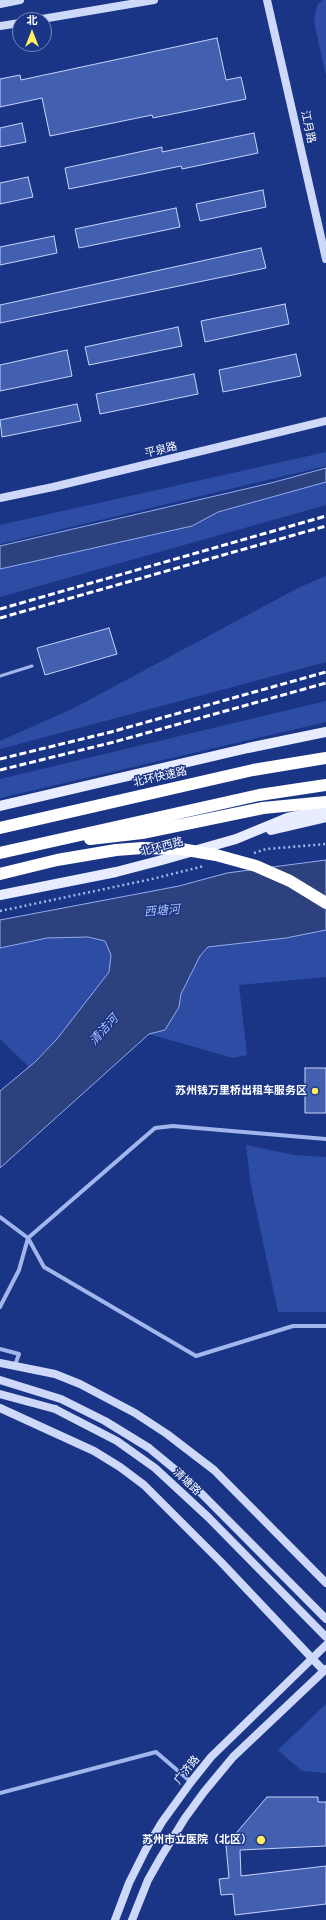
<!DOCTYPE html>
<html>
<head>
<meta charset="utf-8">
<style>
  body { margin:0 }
  #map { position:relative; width:326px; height:1920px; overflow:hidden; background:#1a3586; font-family:Figtree,"Noto Sans SC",sans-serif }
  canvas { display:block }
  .north { position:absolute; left:12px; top:12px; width:40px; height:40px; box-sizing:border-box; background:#1a3586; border:1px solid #7686b6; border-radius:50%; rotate:0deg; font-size:11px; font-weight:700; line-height:16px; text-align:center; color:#fff }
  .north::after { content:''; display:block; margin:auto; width:14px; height:18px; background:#feee5e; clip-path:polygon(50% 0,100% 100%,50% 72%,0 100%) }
</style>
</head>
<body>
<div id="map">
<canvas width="326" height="1920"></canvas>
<div class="north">北</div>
</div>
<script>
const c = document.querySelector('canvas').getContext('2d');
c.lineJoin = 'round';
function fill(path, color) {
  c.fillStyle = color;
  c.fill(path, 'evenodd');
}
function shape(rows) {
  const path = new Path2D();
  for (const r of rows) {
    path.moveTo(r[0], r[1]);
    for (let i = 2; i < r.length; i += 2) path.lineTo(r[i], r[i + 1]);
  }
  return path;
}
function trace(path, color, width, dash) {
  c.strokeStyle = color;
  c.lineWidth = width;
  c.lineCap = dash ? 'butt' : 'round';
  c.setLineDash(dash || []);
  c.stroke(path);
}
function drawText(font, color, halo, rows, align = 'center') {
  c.font = font + ' Figtree,"Noto Sans SC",sans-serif';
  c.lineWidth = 3;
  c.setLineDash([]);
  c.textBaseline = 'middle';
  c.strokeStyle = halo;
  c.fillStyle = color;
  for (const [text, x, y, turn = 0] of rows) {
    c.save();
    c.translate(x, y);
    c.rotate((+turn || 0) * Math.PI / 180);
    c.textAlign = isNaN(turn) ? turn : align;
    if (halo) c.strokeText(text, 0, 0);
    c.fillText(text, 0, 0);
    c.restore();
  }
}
fill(shape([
  [323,0,326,0,326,76,314,22,317,5],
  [326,452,326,466,0,544,0,525],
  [326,482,326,505,0,597,0,569,192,526,218,512],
  [326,576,326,662,0,749,0,741,74,708,298,588],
  [326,701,326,722,0,798,0,779],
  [326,930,326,977,239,985,247,1055,233,1058,149,1034,165,1030,179,1007,181,994,200,956,208,947,286,938],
  [77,937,102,939,107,943,111,955,109,972,57,1039,29,1067,0,1039,0,948,47,938],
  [246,1145,294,1155,326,1157,326,1312,278,1312,251,1186],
  [326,1704,326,1773,302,1771,278,1750]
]), '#2d4da4');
const water = shape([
  [326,468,326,482,218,512,192,526,0,569,0,546,271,483,326,468],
  [326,860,326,930,286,938,208,947,200,956,181,994,179,1007,165,1030,149,1034,0,1168,0,1091,35,1062,57,1039,109,972,111,955,105,941,88,937,47,938,0,948,0,920,179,886,227,873,326,860]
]);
fill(water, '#2d417e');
trace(water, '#95adee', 1);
const building = shape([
  [217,38,226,80,241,77,246,99,153,118,152,115,50,136,42,98,0,107,0,79,20,75,21,80,217,38],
  [22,123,26,142,0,147,0,128,22,123],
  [254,133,258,153,182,169,181,166,69,189,65,168,162,147,162,152,254,133],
  [28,177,33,197,0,204,0,183,28,177],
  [263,190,266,207,200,221,196,204,263,190],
  [176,208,180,227,79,248,75,229,176,208],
  [54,236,57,253,0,265,0,247,54,236],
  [261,248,266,268,0,323,0,305,261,248],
  [285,304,289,324,205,342,201,321,285,304],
  [178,327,182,346,89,365,85,347,178,327],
  [67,350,72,376,0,391,0,365,67,350],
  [296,354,301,376,223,392,219,370,296,354],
  [194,374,198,394,100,414,96,394,194,374],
  [77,404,81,421,2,437,0,420,77,404],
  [109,628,117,654,45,675,37,648,109,628],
  [305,1068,326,1068,326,1113,305,1113,305,1068],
  [267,1797,318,1797,318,1802,326,1802,326,1846,240,1850,241,1876,326,1866,326,1904,235,1915,233,1894,221,1895,219,1879,229,1878,226,1845,267,1797]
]);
fill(building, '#435fb0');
trace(building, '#c7d4f9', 1);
trace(shape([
  [254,853,266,849,326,844],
  [0,911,152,879,204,866]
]), '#a2b5ec', 2.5, [2, 3]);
trace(shape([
  [0,676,32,666]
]), '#a2b5ec', 3);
trace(shape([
  [0,1217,28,1238,44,1267,196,1356,293,1326,326,1326],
  [0,1307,19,1270,28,1238,155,1128,173,1126,326,1139],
  [0,1349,19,1354,15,1365],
  [0,1793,156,1752,191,1782]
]), '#a2b5ec', 4);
trace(shape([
  [267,0,326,259],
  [0,4,20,0],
  [36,20,154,0],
  [0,26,20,23],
  [0,498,53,487,326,421],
  [0,1363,55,1374,80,1384,135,1413,167,1434,214,1470,326,1583],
  [0,1380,61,1399,105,1421,149,1448,189,1481,326,1619],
  [0,1394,55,1409],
  [0,1408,94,1451,120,1467,144,1485,221,1562,324,1671],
  [115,1920,129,1883,146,1849,162,1822,191,1782,211,1757,326,1645],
  [132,1920,148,1880,161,1857,185,1818,204,1792,233,1757,326,1669]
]), '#ced8f9', 8);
trace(shape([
  [0,806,248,748,326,732],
  [271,830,326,817],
  [0,895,116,872,162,860,236,839,287,818,326,810]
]), '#e7ecff', 10);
trace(shape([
  [0,828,253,770,326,758],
  [90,839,142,833,263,808,326,802],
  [0,853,259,795,326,785]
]), '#fff', 12);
trace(shape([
  [0,609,326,516],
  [0,618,326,526],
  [0,759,111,732,326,672],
  [0,770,114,742,326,683]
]), '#fff', 3, [7, 3]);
trace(shape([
  [55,1409,117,1441,155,1468,208,1517,326,1637]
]), '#ced8f9', 8);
trace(shape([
  [0,874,57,860,116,850,142,848,181,849,216,855,256,866,290,881,326,903]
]), '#fff', 12);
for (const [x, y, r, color] of [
  [315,1091,4,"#feee5e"],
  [261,1840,5,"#feee5e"]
]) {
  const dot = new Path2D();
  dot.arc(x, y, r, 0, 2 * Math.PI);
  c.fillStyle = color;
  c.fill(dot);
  trace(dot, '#1a3586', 1.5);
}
drawText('11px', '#fff', '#1a3586', [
  ["江月路",308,127,78],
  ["平泉路",161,450,-14],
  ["北环快速路",160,777,-13],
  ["北环西路",162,847,-15],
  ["清塘路",187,1482,43],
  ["广济路",187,1770,-51]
]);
drawText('bold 11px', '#fff', '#1a3586', [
  ["苏州钱万里桥出租车服务区",307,1091],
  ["苏州市立医院（北区）",252,1840]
], 'right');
drawText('italic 12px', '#aec0f3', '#1a3586', [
  ["西塘河",162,911,-5],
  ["清洁河",104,1030,-48]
]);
</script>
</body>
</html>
